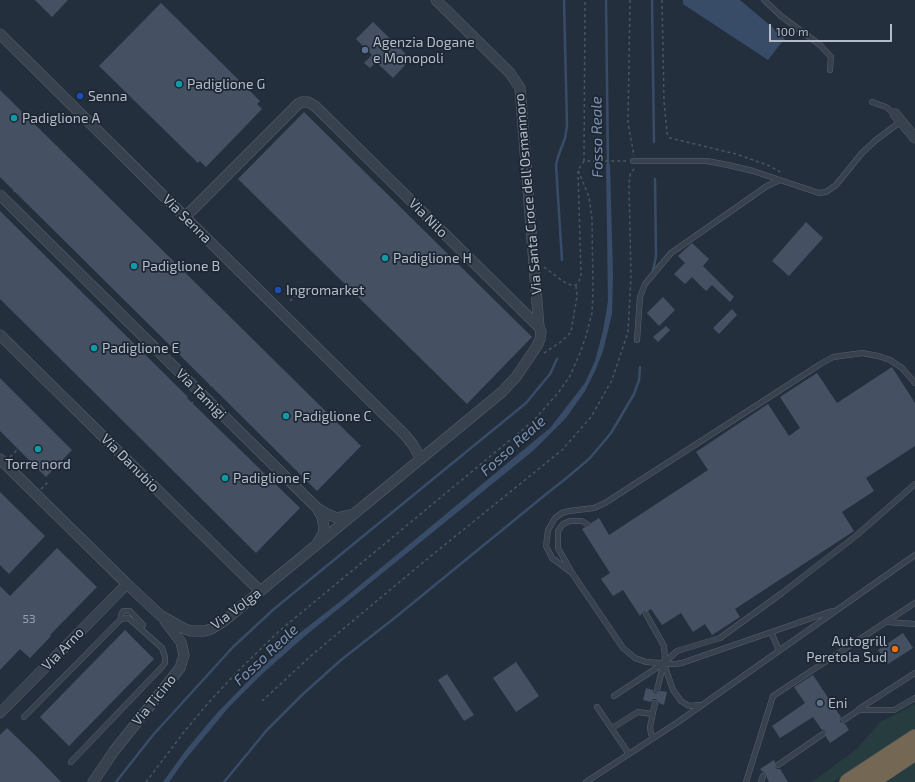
<!DOCTYPE html>
<html>
<head>
<meta charset="utf-8">
<style>
  body { margin:0 }
  #map { position:relative; width:915px; height:782px; overflow:hidden; background:#242f3e; font-family:"Exo 2",sans-serif }
  canvas { display:block }
  .scale { position:absolute; left:769px; top:24px; width:123px; height:18px; box-sizing:border-box; border:2px solid #b4bcc9; border-top:0; padding-left:5px; font-size:12px; line-height:14px; white-space:nowrap; color:#b4bcc9; -webkit-text-stroke:3px #1d2633; paint-order:stroke }
</style>
</head>
<body>
<div id="map">
<canvas width="915" height="782"></canvas>
<div class="scale">100 m</div>
</div>
<script>
const c = document.querySelector('canvas').getContext('2d');
c.lineJoin = 'round';
function fill(path, color) {
  c.fillStyle = color;
  c.fill(path, 'evenodd');
}
function shape(rows) {
  const path = new Path2D();
  for (const r of rows) {
    path.moveTo(r[0], r[1]);
    for (let i = 2; i < r.length; i += 2) path.lineTo(r[i], r[i + 1]);
  }
  return path;
}
function trace(path, color, width, dash) {
  c.strokeStyle = color;
  c.lineWidth = width;
  c.lineCap = dash ? 'butt' : 'round';
  c.setLineDash(dash || []);
  c.stroke(path);
}
function drawText(font, color, halo, rows, align = 'center') {
  c.font = font + ' "Exo 2",sans-serif';
  c.lineWidth = 3.5;
  c.setLineDash([]);
  c.textBaseline = 'middle';
  c.strokeStyle = halo;
  c.fillStyle = color;
  for (const [text, x, y, turn = 0] of rows) {
    c.save();
    c.translate(x, y);
    c.rotate((+turn || 0) * Math.PI / 180);
    c.textAlign = isNaN(turn) ? turn : align;
    if (halo) c.strokeText(text, 0, 0);
    c.fillText(text, 0, 0);
    c.restore();
  }
}
fill(shape([
  [915,704,915,729,833,782,812,782,857,749,880,722],
  [915,763,915,782,886,782]
]), '#263c3f');
fill(shape([
  [683,0,740,0,785,38,768,60,683,4],
  [606,164,610,164,613,275,612,314,603,351,595,371,585,391,566,418,534,450,305,636,262,674,229,707,184,761,169,782,163,782,186,750,217,713,255,674,292,639,342,600,550,428,585,383,595,361,603,331,608,301]
]), '#394c67');
trace(shape([
  [606,0,608,167],
  [652,0,654,142],
  [562,260,556,165,558,157,565,138,567,126,564,0],
  [653,271,656,256,655,179],
  [116,782,153,735,233,647,274,609,526,403,550,374,557,359],
  [224,782,267,730,303,694,341,660,397,616,545,495,569,476,590,458,611,433,634,394,639,380,640,367]
]), '#394c67', 2.5);
fill(shape([
  [35,0,68,0,52,17],
  [161,3,260,101,257,104,262,109,206,167,200,161,198,163,99,66],
  [373,22,411,59,393,78,376,62,370,68,364,63,372,55,356,39],
  [0,90,361,446,317,491,0,177],
  [304,112,532,337,467,404,238,179],
  [0,211,188,397,187,398,300,508,256,553,0,299],
  [806,222,823,238,789,276,772,261],
  [692,243,709,259,703,266,734,297,730,302,712,285,706,291,692,277,685,284,674,274,685,263,678,256],
  [663,297,675,310,659,326,647,313],
  [732,309,737,315,719,334,713,328],
  [666,326,670,330,658,342,653,337],
  [892,367,915,403,915,446,866,478,874,491,842,512,854,531,735,609,740,617,712,635,705,624,693,632,681,613,662,625,651,609,648,611,644,611,640,616,623,590,613,596,601,579,610,573,582,529,585,527,589,527,591,523,599,518,609,535,708,470,696,452,768,404,789,436,800,428,780,397,817,373,837,403],
  [0,378,72,450,46,477,0,431],
  [0,492,45,536,9,574,0,565],
  [57,548,97,587,50,635,51,636,30,658,20,649,0,670,0,586,10,596],
  [125,630,154,659,69,746,40,717],
  [903,633,913,648,888,664,878,650],
  [516,662,539,696,516,712,493,678],
  [447,674,474,715,464,721,438,680],
  [813,675,841,717,840,722,845,724,849,730,830,743,826,737,826,732,824,730,822,730,813,717,780,738,772,726,805,703,794,687],
  [646,688,653,690,654,693,656,694,661,691,667,692,664,705,659,703,656,699,653,699,651,702,643,700],
  [7,728,35,755,61,782,0,782,0,735],
  [774,760,775,762,775,767,777,769,780,769,788,782,769,782,767,778,766,774,763,772,760,769]
]), '#455162');
const service = shape([
  [764,0,781,16,820,45,831,57,830,70],
  [872,102,886,107,895,114],
  [633,161,707,161,728,165,753,171,819,193,826,192,836,185,862,153,876,140,900,122],
  [637,340,640,297,645,284,671,253,767,186,780,180],
  [587,524,582,521,570,521,563,524,558,531,558,548,572,573,552,558,546,546,548,530,555,518,562,513,569,511,594,508,605,503,819,365,833,357,862,353,878,356,890,360,902,368,915,383],
  [572,573,623,648,635,658,646,662,675,664,682,663,832,611],
  [646,614,664,646,665,658,657,690],
  [121,619,121,615,123,611,130,611,143,625],
  [887,622,915,624],
  [771,632,779,650],
  [664,664,673,690,681,701,689,706,699,705],
  [614,696,664,663,677,651,720,638,782,593,857,535,915,484],
  [597,707,629,754],
  [859,709,915,673],
  [24,717,121,619,128,618,132,621,162,648,165,657,165,663,161,668,71,762],
  [844,720,859,710,894,710,915,698],
  [612,728,638,712,652,714],
  [654,737,651,734,650,727,655,703],
  [778,765,823,734],
  [586,782,678,722,915,555],
  [746,782,773,696,915,603],
  [761,782,763,776]
]);
const minor = shape([
  [436,0,510,73,520,88,539,327],
  [0,34,405,435,413,445,421,459],
  [895,114,915,138],
  [0,195,317,508,322,517,324,528,323,534,318,542],
  [0,335,260,591],
  [0,459,127,584,160,615,185,629,191,631,204,631,211,629,224,621,502,392,516,377,537,346,540,339,541,332,539,327,315,106,308,102,302,102,298,104,185,217],
  [317,508,325,513,337,518,351,515],
  [0,713,127,584],
  [93,782,114,751,180,668,184,655,181,642,165,621]
]);
const motorway = shape([
  [848,782,915,738],
  [870,782,915,752]
]);
trace(service, '#565f6c', 6);
trace(minor, '#565f6c', 11);
trace(motorway, '#434c59', 18);
trace(shape([
  [630,0,628,123,634,156],
  [662,0,664,101,667,133,670,138,736,154,770,166,782,173],
  [584,161,585,0],
  [14,192,58,147],
  [544,267,564,282,571,285,576,285,579,281,581,275,578,170,584,161,627,161],
  [290,301,306,285],
  [544,353,562,341,571,332,577,296,576,286],
  [210,386,255,341],
  [149,447,193,402],
  [10,457,17,450],
  [41,489,49,481],
  [262,701,313,654,426,560,562,450,591,417,612,380,628,332,631,276,629,185,630,175,635,167],
  [146,782,184,732,209,702,240,669,278,632,533,421,558,393,570,376,580,353,586,336,592,313,593,289,592,219,589,197,578,170]
]), '#44595c', 1.5, [3, 3]);
trace(service, '#38414e', 5);
trace(minor, '#38414e', 10);
trace(motorway, '#746855', 17);
for (const [x, y, r, color] of [
  [365,50,4,"#5c6f8a"],
  [179,84,4,"#0f9aa8"],
  [80,96,4,"#1a4fb4"],
  [14,118,4,"#0f9aa8"],
  [385,258,4,"#0f9aa8"],
  [134,266,4,"#0f9aa8"],
  [278,290,4,"#1a4fb4"],
  [94,348,4,"#0f9aa8"],
  [286,416,4,"#0f9aa8"],
  [38,449,4,"#0f9aa8"],
  [225,478,4,"#0f9aa8"],
  [895,649,4,"#e8710a"],
  [820,703,4,"#5c6f8a"]
]) {
  const dot = new Path2D();
  dot.arc(x, y, r, 0, 2 * Math.PI);
  c.fillStyle = color;
  c.fill(dot);
  trace(dot, '#1d2633', 1.5);
}
drawText('12px', '#98a1af', null, [
  ["53",29,619]
]);
drawText('14px', '#b4bcc9', '#1d2633', [
  ["Agenzia Dogane",373,42],
  ["e Monopoli",373,58],
  ["Padiglione G",187,84],
  ["Senna",88,96],
  ["Padiglione A",22,118],
  ["Padiglione H",393,258],
  ["Padiglione B",142,266],
  ["Ingromarket",286,290],
  ["Padiglione E",102,348],
  ["Padiglione C",294,416],
  ["Torre nord",38,464,"center"],
  ["Padiglione F",233,478],
  ["Autogrill",887,641,"right"],
  ["Peretola Sud",887,657,"right"],
  ["Eni",828,703]
], 'left');
drawText('14px', '#b4bcc9', '#1d2633', [
  ["Via Santa Croce dell'Osmannoro",528,194,-95],
  ["Via Nilo",428,218,45],
  ["Via Senna",187,219,45],
  ["Via Tamigi",201,394,45],
  ["Via Danubio",130,463,45],
  ["Via Volga",236,609,-37],
  ["Via Arno",63,649,-46],
  ["Via Ticino",154,700,-51]
]);
drawText('italic 15px', '#7c92b1', '#1d2633', [
  ["Fosso Reale",597,137,-91],
  ["Fosso Reale",513,446,-42],
  ["Fosso Reale",266,655,-43]
]);
</script>
</body>
</html>
